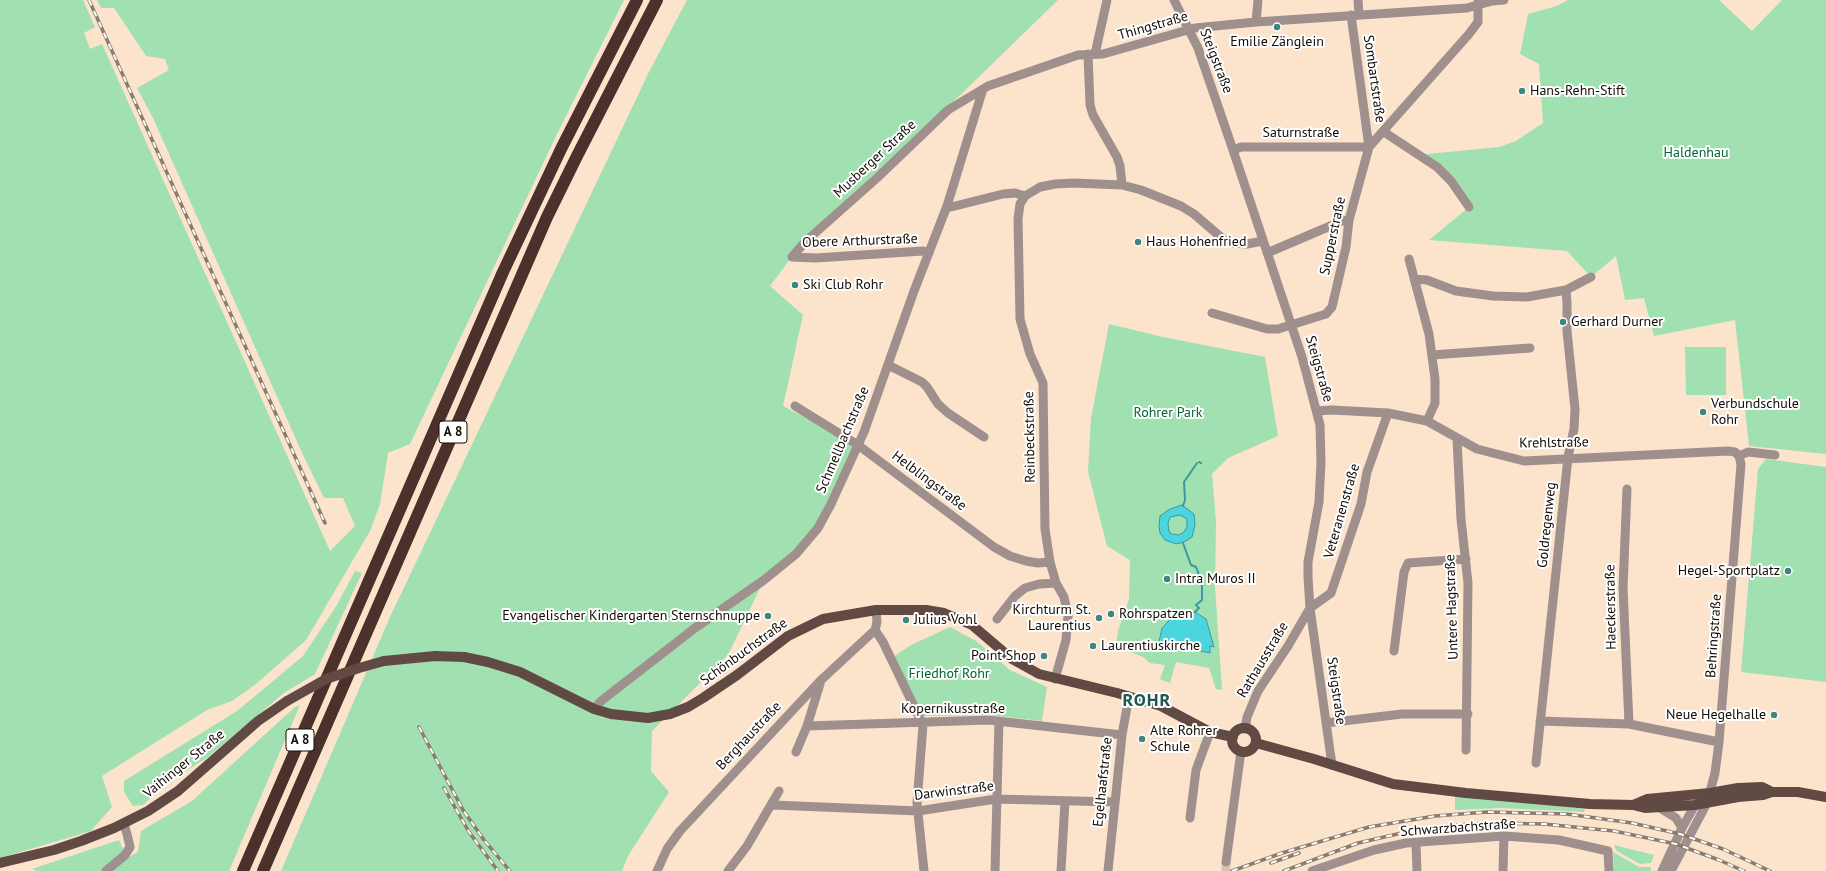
<!DOCTYPE html>
<html>
<head>
<meta charset="utf-8">
<style>
  body { margin:0 }
  canvas { display:block; background:#fbe3cc }
</style>
</head>
<body>
<canvas width="1826" height="871"></canvas>
<script>
const c = document.querySelector('canvas').getContext('2d');
c.lineJoin = 'round';
function fill(path, color) {
  c.fillStyle = color;
  c.fill(path, 'evenodd');
}
function shape(rows) {
  const path = new Path2D();
  for (const r of rows) {
    if (r.length === 3) {
      path.moveTo(r[0] + r[2], r[1]);
      path.arc(r[0], r[1], r[2], 0, 2 * Math.PI);
      continue;
    }
    path.moveTo(r[0], r[1]);
    for (let i = 2; i < r.length; i += 2) path.lineTo(r[i], r[i + 1]);
  }
  return path;
}
function trace(path, color, width, dash) {
  c.strokeStyle = color;
  c.lineWidth = width;
  c.lineCap = dash ? 'butt' : 'round';
  c.setLineDash(dash || []);
  c.stroke(path);
}
function drawText(font, color, halo, rows, align = 'center') {
  c.font = font + ' "PT Sans",sans-serif';
  c.lineWidth = 4;
  c.setLineDash([]);
  c.textBaseline = 'middle';
  c.strokeStyle = halo;
  c.fillStyle = color;
  for (const [text, x, y, turn = 0] of rows) {
    c.save();
    c.translate(x, y);
    c.rotate((+turn || 0) * Math.PI / 180);
    c.textAlign = isNaN(turn) ? turn : align;
    if (halo) c.strokeText(text, 0, 0);
    c.fillText(text, 0, 0);
    c.restore();
  }
}
fill(shape([
  [0,0,83,0,95,27,84,33,90,49,102,44,330,551,355,526,343,498,324,498,303,455,153,118,137,88,169,70,165,59,146,56,114,8,101,8,97,0,624,0,557,134,410,444,388,453,380,504,370,531,306,640,256,684,232,701,207,710,102,776,112,807,91,831,0,858],
  [687,0,1058,0,952,103,802,243,770,286,803,315,783,406,858,445,818,528,764,580,728,655,652,731,651,771,669,792,628,856,622,871,281,871,390,617,649,72],
  [1568,0,1719,0,1752,31,1782,0,1826,0,1826,454,1749,446,1735,320,1654,336,1644,298,1625,300,1616,256,1591,277,1567,251,1429,240,1469,207,1451,181,1418,155,1499,147,1516,141,1543,123,1539,64,1520,54,1528,14,1557,6],
  [1109,324,1163,337,1265,357,1278,436,1228,458,1212,474,1216,521,1215,587,1222,690,1216,689,1209,668,1176,662,1170,683,1160,679,1165,665,1150,663,1143,657,1116,646,1118,631,1129,599,1130,560,1107,546,1088,472,1091,418],
  [1685,347,1726,347,1726,395,1686,395],
  [1766,459,1826,467,1826,682,1741,672,1758,469],
  [355,571,362,573,315,674,284,693,208,757,166,784,143,805,133,806,124,792,124,781,237,711,303,656,337,605],
  [950,627,976,641,1010,670,1047,687,1042,721,989,715,923,716,893,657,911,645],
  [300,705,229,871,37,871,32,869,119,840,127,858,138,852,141,831,192,801,295,707],
  [1455,796,1568,807,1585,809,1584,812,1501,808,1455,810],
  [1614,845,1654,855,1651,863,1640,864,1622,854,1616,850],
  [1613,852,1639,867,1651,867,1651,871,1614,871]
]), '#a1e0b0');
const water = shape([
  [1182,505,1194,514,1195,525,1192,537,1184,542,1176,544,1165,540,1160,533,1159,526,1160,516,1170,509,1182,505],
  [1180,515,1187,519,1187,527,1184,532,1179,535,1172,534,1169,532,1168,523,1170,517,1180,515],
  [1195,612,1206,619,1214,647,1210,646,1210,653,1159,642,1162,628,1173,616,1195,612]
]);
fill(water, '#4bd6df');
trace(water, '#3a999e', 1);
trace(shape([
  [1199,462,1201,463],
  [1183,506,1185,500,1184,482,1197,463],
  [1183,543,1191,565,1196,567,1198,572,1202,586,1202,600,1196,605,1199,608,1195,612]
]), '#3a999e', 2);
trace(shape([
  [1226,862,1226,871]
]), '#d8c3ae', 9, [9, 4.5]);
trace(shape([
  [1174,0,1198,48,1233,150,1302,357,1320,425,1321,463,1319,502,1308,562,1308,577,1310,608,1332,765],
  [1358,0,1359,15],
  [1256,22,1258,0],
  [1088,54,1090,105,1093,115,1117,157,1120,166,1122,185],
  [1095,54,1107,0],
  [1384,132,1437,167,1451,181,1469,207],
  [1233,150,1241,147,1369,147,1351,15],
  [1025,196,1020,204,1018,219,1020,319,1030,354,1043,383,1045,529,1050,562,1056,583,1064,597,1068,616,1066,640,1055,679],
  [947,206,951,207,1003,194,1015,193,1025,196,1040,187,1055,184,1074,183,1122,185,1141,190,1181,206,1194,214,1223,239,1232,243,1247,244,1263,241],
  [1267,253,1342,221,1349,220],
  [792,257,805,242,877,178,948,110,988,86,1078,55,1103,54,1195,28,1256,22,1467,8,1492,1,1504,0],
  [792,257,816,258,923,251,929,253],
  [1409,259,1429,334,1435,379,1435,403,1427,421],
  [1414,279,1427,280,1456,291,1493,296,1527,297,1566,290,1591,277],
  [1212,313,1267,329,1278,329,1326,314,1332,307,1346,247,1349,220,1369,147,1469,34,1478,22,1478,0],
  [1432,355,1530,348],
  [888,365,922,382,927,387,938,404,948,413,984,437],
  [795,406,858,445,994,547,1010,556,1026,561,1038,563,1050,562],
  [1317,411,1332,410,1388,413,1427,421,1477,449,1524,461,1728,451,1735,452,1739,456],
  [1457,439,1461,519,1468,583,1466,750],
  [1739,456,1748,452,1775,455],
  [1627,489,1623,588,1629,724],
  [997,619,1015,596,1025,588,1039,584,1056,583],
  [875,630,883,642,923,725,917,803,924,871],
  [875,630,877,622,876,610],
  [1394,651,1404,572,1408,563,1466,559],
  [594,709,601,701,695,628,764,580,796,554,818,528,831,504,864,432,914,291,947,206,983,89],
  [1540,721,1629,724,1719,742],
  [1326,723,1402,714,1468,714],
  [807,726,988,720,1122,735],
  [1245,729,1247,717,1258,691,1288,646,1310,608,1331,593,1361,504,1367,472,1388,413],
  [796,752,807,726,820,684],
  [1536,763,1568,457,1574,429,1575,409,1567,331,1567,303,1566,290],
  [773,805,918,811,996,799,1115,802],
  [1660,808,1676,818,1682,828],
  [1190,818,1196,770,1210,732],
  [1416,843,1417,871],
  [1226,862,1241,751],
  [106,871,125,855,130,847,127,834,124,824],
  [657,871,667,849,680,831,820,681,875,630],
  [728,871,747,846,779,791],
  [995,871,999,721],
  [1061,871,1065,801],
  [1108,871,1122,735,1129,696],
  [1312,871,1374,850,1406,843,1504,836,1559,840,1608,851,1609,871],
  [1503,871,1504,836],
  [1662,871,1682,828,1695,805,1699,801],
  [1671,871,1707,803,1715,773,1719,742,1741,464,1739,456]
]), '#9f908d', 9);
trace(shape([
  [384,661,435,656,464,657,488,662,520,672,594,709,611,714,648,718,670,714,688,707,703,698,737,675,788,636,823,619,876,610,926,610,944,613,972,625,1012,659,1039,674,1117,693,1161,706,1210,732,1233,737],
  [1244,740,12],
  [1256,743,1314,759,1393,784,1466,793,1590,804,1633,805,1645,808,1695,805,1738,797,1763,795,1772,792,1798,792,1826,797],
  [1633,805,1647,799,1710,793,1738,788,1762,787,1772,792],
  [0,863,54,850,81,841,114,828,148,811,178,791,258,721,287,701]
]), '#614944', 10);
trace(shape([
  [243,871,503,272,561,149,637,0],
  [263,871,547,217,577,156,657,0]
]), '#4b312c', 12);
const rail = shape([
  [89,0,325,523],
  [419,727,463,810,484,840,510,871],
  [444,788,469,832,498,871],
  [1271,863,1299,853],
  [1232,871,1282,853,1369,827,1435,816,1487,812,1567,814,1632,823,1680,834,1723,849,1770,871],
  [1284,871,1358,843,1406,832,1442,826,1487,823,1544,824,1614,831,1676,844,1719,860,1744,871]
]);
trace(rail, '#8b7c6c', 3.5);
trace(rail, '#fff', 2, [6]);
trace(shape([
  [287,701,326,679,359,668,384,661]
]), '#614944', 10);
for (const [x, y, r, color] of [
  [1277,27,4,"#41867d"],
  [1522,91,4,"#41867d"],
  [1138,242,4,"#41867d"],
  [795,285,4,"#41867d"],
  [1563,322,4,"#41867d"],
  [1703,412,4,"#41867d"],
  [1788,571,4,"#41867d"],
  [1167,579,4,"#41867d"],
  [1111,614,4,"#41867d"],
  [768,616,4,"#41867d"],
  [1099,618,4,"#41867d"],
  [906,620,4,"#41867d"],
  [1093,646,4,"#41867d"],
  [1044,656,4,"#41867d"],
  [1774,715,4,"#41867d"],
  [1142,739,4,"#41867d"]
]) {
  const dot = new Path2D();
  dot.arc(x, y, r, 0, 2 * Math.PI);
  c.fillStyle = color;
  c.fill(dot);
  trace(dot, '#fff', 1.5);
}
for (const [x, y, w] of [
  [453,432,28],
  [300,740,28]
]) {
  const box = new Path2D();
  box.roundRect(x - w / 2, y - 11, w, 22, 3);
  c.fillStyle = '#fff';
  c.fill(box);
  trace(box, '#130c05', 1);
}
drawText('bold 13px', '#130c05', null, [
  ["A 8",453,432],
  ["A 8",300,740]
]);
drawText('14px', '#130c05', '#fff', [
  ["Thingstraße",1153,26,-16],
  ["Steigstraße",1216,61,69],
  ["Sombartstraße",1374,79,82],
  ["Saturnstraße",1301,133],
  ["Musberger Straße",875,159,-43],
  ["Supperstraße",1333,236,-78],
  ["Obere Arthurstraße",860,241,-2],
  ["Steigstraße",1319,369,74],
  ["Reinbeckstraße",1030,437,-91],
  ["Schmellbachstraße",843,440,-67],
  ["Krehlstraße",1554,443,-1],
  ["Helblingstraße",929,481,37],
  ["Veteranenstraße",1342,511,-74],
  ["Goldregenweg",1547,525,-84],
  ["Untere Hagstraße",1452,607,-92],
  ["Haeckerstraße",1611,607,-91],
  ["Behringstraße",1714,636,-86],
  ["Schönbuchstraße",744,652,-36],
  ["Rathausstraße",1263,660,-59],
  ["Steigstraße",1336,691,82],
  ["Kopernikusstraße",953,709],
  ["Berghaustraße",749,736,-47],
  ["Vaihinger Straße",184,764,-39],
  ["Egelhaafstraße",1103,782,-84],
  ["Darwinstraße",954,791,-7],
  ["Schwarzbachstraße",1458,828,-4]
]);
drawText('14px', '#130c05', '#fff', [
  ["Emilie Zänglein",1277,42,"center"],
  ["Hans-Rehn-Stift",1530,91],
  ["Haus Hohenfried",1146,242],
  ["Ski Club Rohr",803,285],
  ["Gerhard Durner",1571,322],
  ["Verbundschule",1711,404],
  ["Rohr",1711,420],
  ["Hegel-Sportplatz",1780,571,"right"],
  ["Intra Muros II",1175,579],
  ["Kirchturm St.",1091,610,"right"],
  ["Laurentius",1091,626,"right"],
  ["Rohrspatzen",1119,614],
  ["Evangelischer Kindergarten Sternschnuppe",760,616,"right"],
  ["Julius Vohl",914,620],
  ["Laurentiuskirche",1101,646],
  ["Point Shop",1036,656,"right"],
  ["Neue Hegelhalle",1766,715,"right"],
  ["Alte Rohrer",1150,731],
  ["Schule",1150,747]
], 'left');
drawText('14px', '#036631', '#fff', [
  ["Haldenhau",1696,153],
  ["Rohrer Park",1168,413],
  ["Friedhof Rohr",949,674]
]);
c.letterSpacing = '1px';
drawText('bold 18px', '#1e574f', '#fff', [
  ["ROHR",1147,701]
]);
c.letterSpacing = '0px';
</script>
</body>
</html>
